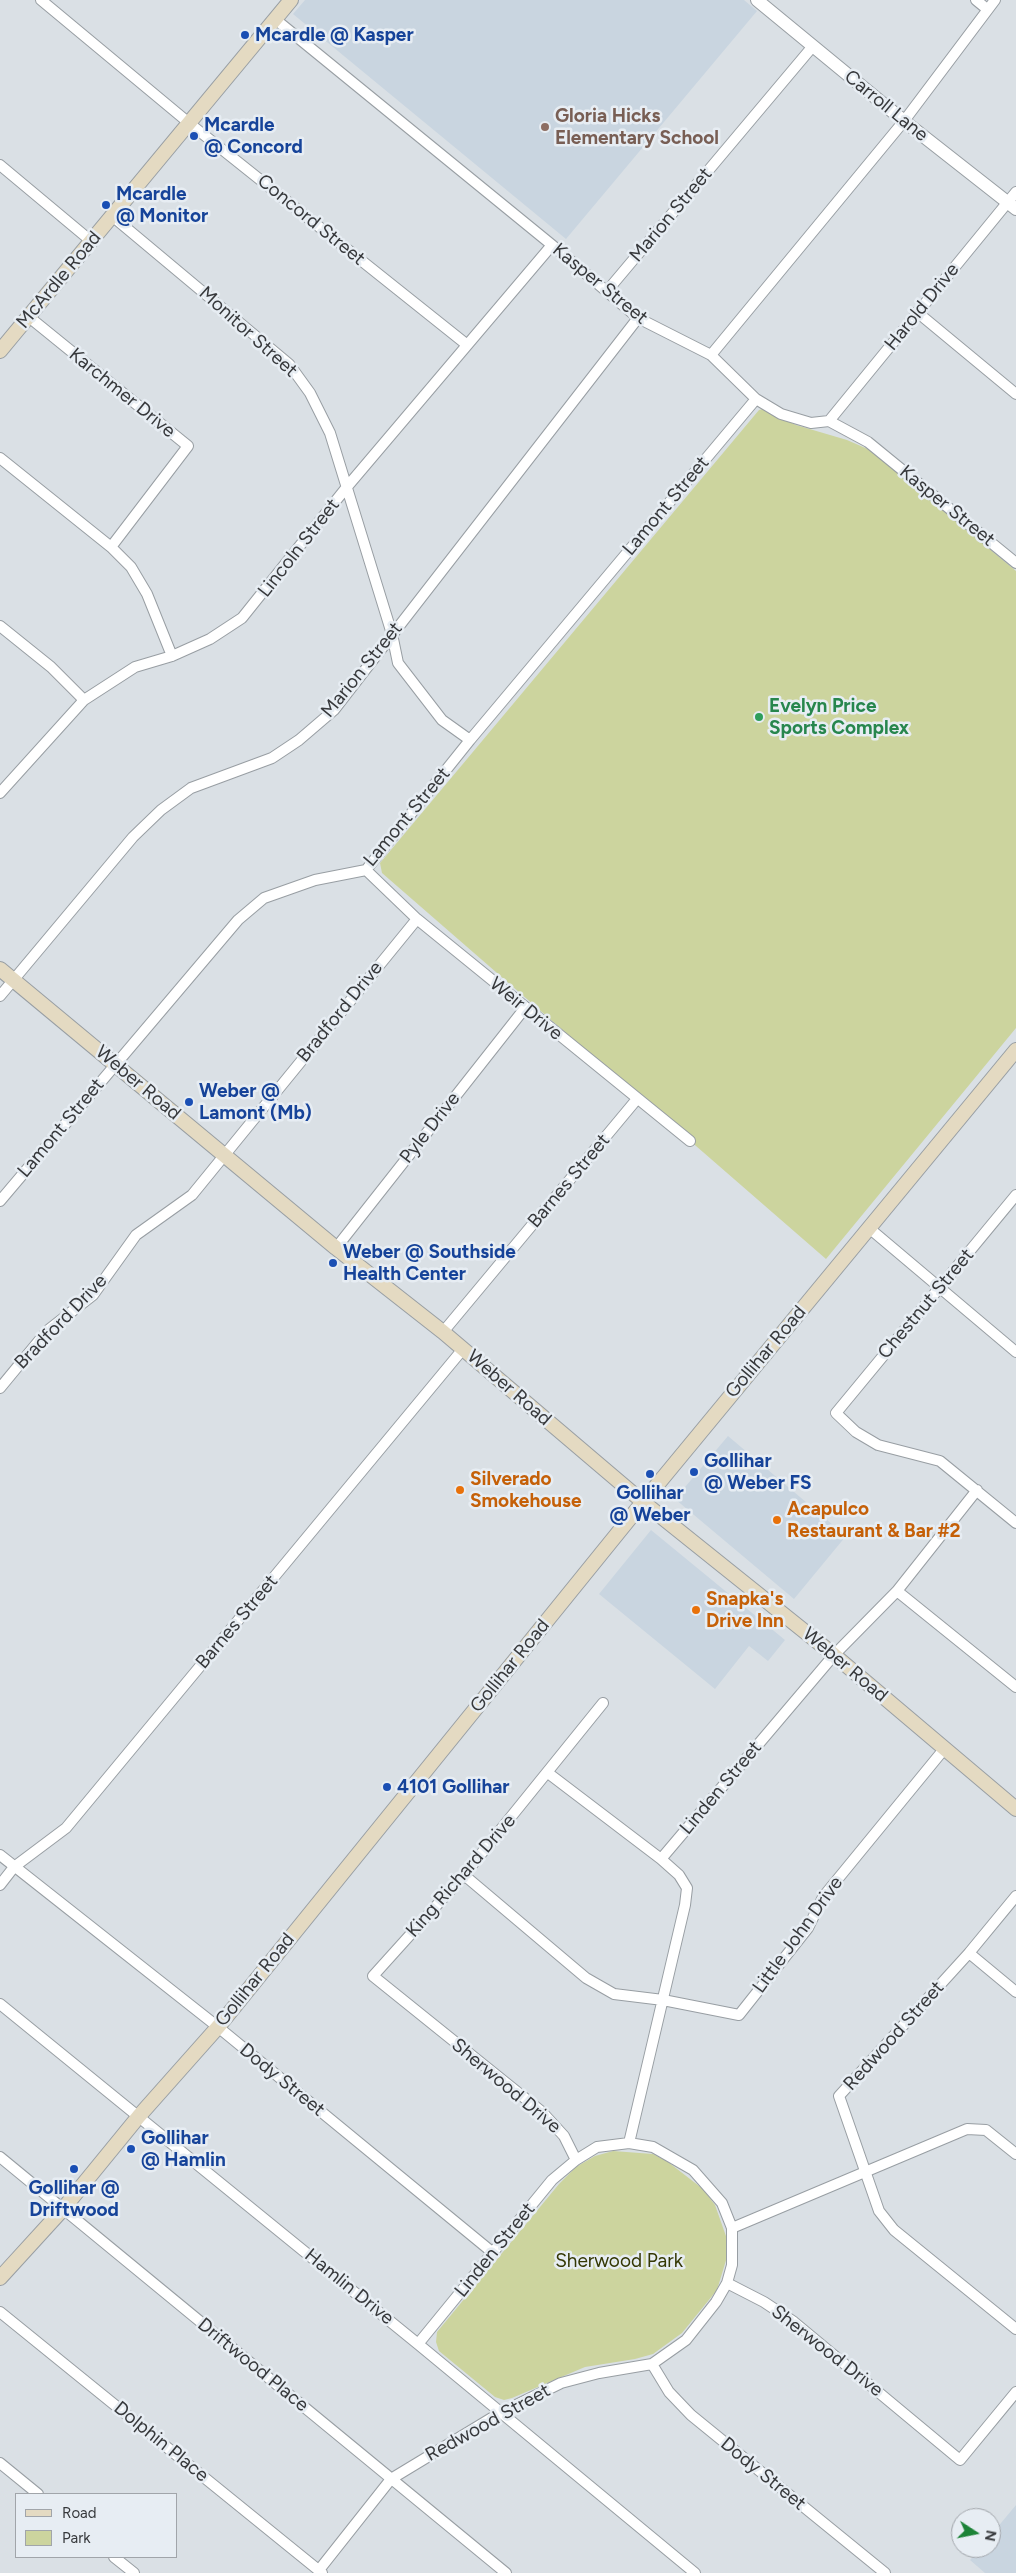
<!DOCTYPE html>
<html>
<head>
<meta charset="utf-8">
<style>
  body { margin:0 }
  #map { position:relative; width:1016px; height:2573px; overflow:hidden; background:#dae0e5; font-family:Figtree,sans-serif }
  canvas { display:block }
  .legend { position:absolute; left:15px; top:2493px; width:162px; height:65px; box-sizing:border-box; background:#e7edf3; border:1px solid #a1a5aa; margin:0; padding:6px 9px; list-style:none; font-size:15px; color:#37393c }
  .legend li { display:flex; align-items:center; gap:10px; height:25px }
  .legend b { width:25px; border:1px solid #a1a5aa }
  .north { position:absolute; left:951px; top:2508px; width:50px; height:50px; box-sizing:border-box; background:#e7edf3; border:1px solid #a1a5aa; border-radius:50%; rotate:101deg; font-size:14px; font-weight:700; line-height:20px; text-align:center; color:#37393c }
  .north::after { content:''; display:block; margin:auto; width:18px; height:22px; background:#1c8337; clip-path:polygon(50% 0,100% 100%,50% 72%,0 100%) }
</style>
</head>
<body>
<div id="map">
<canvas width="1016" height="2573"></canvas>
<ul class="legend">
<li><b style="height:6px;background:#e4dac2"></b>Road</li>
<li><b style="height:14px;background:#ccd49e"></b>Park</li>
</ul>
<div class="north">N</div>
</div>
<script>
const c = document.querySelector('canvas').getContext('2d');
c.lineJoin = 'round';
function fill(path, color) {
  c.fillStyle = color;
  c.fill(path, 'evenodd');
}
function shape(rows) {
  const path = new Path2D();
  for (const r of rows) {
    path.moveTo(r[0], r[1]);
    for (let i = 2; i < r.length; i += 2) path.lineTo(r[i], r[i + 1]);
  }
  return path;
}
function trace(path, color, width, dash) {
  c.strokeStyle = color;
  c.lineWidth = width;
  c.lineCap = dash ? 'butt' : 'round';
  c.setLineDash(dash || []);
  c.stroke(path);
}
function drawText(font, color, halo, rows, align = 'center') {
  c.font = font + ' Figtree,sans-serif';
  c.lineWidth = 5;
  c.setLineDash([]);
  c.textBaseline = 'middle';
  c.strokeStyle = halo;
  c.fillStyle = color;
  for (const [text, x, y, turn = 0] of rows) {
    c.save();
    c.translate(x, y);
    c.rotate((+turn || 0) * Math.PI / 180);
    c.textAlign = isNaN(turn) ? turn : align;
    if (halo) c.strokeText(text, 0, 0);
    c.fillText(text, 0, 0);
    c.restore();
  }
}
fill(shape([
  [305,0,744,0,757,11,566,239,293,14],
  [728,1436,846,1536,794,1599,675,1499],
  [651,1530,785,1640,768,1661,749,1646,715,1689,599,1594],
  [1016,2505,1016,2573,985,2573,970,2560,981,2548,991,2548,991,2535]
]), '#c9d5e0');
fill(shape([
  [763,409,796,425,847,440,870,450,1016,571,1016,1028,826,1259,382,873,380,863,759,410],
  [613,2151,653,2154,668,2162,703,2189,715,2205,727,2239,727,2257,717,2290,682,2333,653,2354,635,2359,585,2367,512,2398,504,2400,495,2397,439,2351,436,2342,437,2332,559,2184,576,2167,595,2156]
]), '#ccd49e');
const minor = shape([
  [41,0,189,123,466,344],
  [976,0,987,9],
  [275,19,552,245,638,318,711,355,756,399,781,414,811,423,829,421,868,442,1016,563],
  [0,165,91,241],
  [112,216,289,364,310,393,330,433,392,634,398,663,442,720,470,740],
  [607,291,813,46],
  [917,312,1016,394],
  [29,317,188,446,111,547],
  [711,355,904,121,995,0],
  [829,421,1016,192],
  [0,458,111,547,131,567,147,594,172,656],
  [0,626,51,667,84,700],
  [0,793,84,700,135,667,172,656,210,639,242,618,346,488,552,245],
  [366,870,417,919,690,1141],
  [0,996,133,837,161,810,191,788,272,758,299,740,334,710,638,318],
  [1016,1195,836,1413,856,1432,878,1445,940,1461,1016,1523],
  [0,1201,238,920,264,898,315,880,366,870,470,740,756,399],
  [869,1228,1016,1352],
  [336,1248,525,1008],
  [443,1332,637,1099],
  [0,1388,47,1331,93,1295,136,1235,192,1195,417,919],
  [897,1591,1016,1687],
  [603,1703,464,1875,373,1976,542,2112,564,2136,576,2160,597,2147,629,2143,653,2147,693,2170,722,2203,732,2228,732,2265,727,2283,764,2302,794,2322,960,2460,1016,2392],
  [548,1773,661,1859,679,1875,687,1888,685,1905,629,2143],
  [0,1855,218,2027,492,2252],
  [661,1859,834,1655,897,1591,977,1490],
  [464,1875,586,1978,614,1994,663,2000,739,2015,808,1928,823,1897,945,1748],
  [0,1885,14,1867,66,1828,463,1349],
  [1016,1896,969,1953,839,2096,879,2211,894,2230,1016,2329],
  [969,1953,1016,1992],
  [0,2004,418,2344,695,2573],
  [0,2157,506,2573],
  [732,2228,967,2129,986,2130,1016,2154],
  [0,2312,322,2573],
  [418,2344,552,2180,576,2160],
  [652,2364,669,2392,691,2415,885,2573],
  [0,2463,38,2494],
  [114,2557,134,2573],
  [319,2570,391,2479,500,2413,561,2383,599,2373,652,2364,686,2340,716,2302,727,2283]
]);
const tertiary = shape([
  [757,0,904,121,1016,209]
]);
const secondary = shape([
  [0,351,291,0],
  [0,969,336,1248,443,1332,643,1502,834,1655,1016,1809],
  [0,2278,63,2209,139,2116,218,2027,643,1502,1016,1050]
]);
trace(minor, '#989ea3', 12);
trace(tertiary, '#989ea3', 14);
trace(secondary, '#989ea3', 16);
trace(minor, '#fff', 10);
trace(tertiary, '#fff', 12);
trace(secondary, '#e4dac2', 14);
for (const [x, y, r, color] of [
  [245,35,5,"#1a4fb4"],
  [545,127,5,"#8d6e63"],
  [194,136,5,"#1a4fb4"],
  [106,205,5,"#1a4fb4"],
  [759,717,5,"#2e9e5b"],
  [189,1102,5,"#1a4fb4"],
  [333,1263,5,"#1a4fb4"],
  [694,1472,5,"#1a4fb4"],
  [650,1474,5,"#1a4fb4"],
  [460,1490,5,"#e8710a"],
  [777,1520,5,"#e8710a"],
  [696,1610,5,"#e8710a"],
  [387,1787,5,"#1a4fb4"],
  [131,2149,5,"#1a4fb4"],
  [74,2169,5,"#1a4fb4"]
]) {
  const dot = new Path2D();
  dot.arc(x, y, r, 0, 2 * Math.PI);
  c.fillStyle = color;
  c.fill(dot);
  trace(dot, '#e7edf3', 2);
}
drawText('bold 19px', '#164399', '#e7edf3', [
  ["Mcardle @ Kasper",255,35],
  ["Mcardle",204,125],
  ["@ Concord",204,147],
  ["Mcardle",116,194],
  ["@ Monitor",116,216],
  ["Weber @",199,1091],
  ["Lamont (Mb)",199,1113],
  ["Weber @ Southside",343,1252],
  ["Health Center",343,1274],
  ["Gollihar",704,1461],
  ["@ Weber FS",704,1483],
  ["Gollihar",650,1493,"center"],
  ["@ Weber",650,1515,"center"],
  ["4101 Gollihar",397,1787],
  ["Gollihar",141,2138],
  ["@ Hamlin",141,2160],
  ["Gollihar @",74,2188,"center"],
  ["Driftwood",74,2210,"center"]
], 'left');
drawText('19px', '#37393c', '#e7edf3', [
  ["Carroll Lane",886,106,39],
  ["Marion Street",671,215,-50],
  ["Concord Street",311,220,39],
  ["McArdle Road",59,280,-50],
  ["Kasper Street",600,284,39],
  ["Harold Drive",922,307,-51],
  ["Monitor Street",248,332,42],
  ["Karchmer Drive",122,393,39],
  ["Lamont Street",666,506,-50],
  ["Kasper Street",947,506,39],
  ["Lincoln Street",299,548,-52],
  ["Marion Street",362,670,-51],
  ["Lamont Street",407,817,-50],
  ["Weir Drive",526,1009,39],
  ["Bradford Drive",340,1012,-51],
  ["Weber Road",138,1083,40],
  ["Lamont Street",61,1128,-50],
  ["Pyle Drive",430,1128,-52],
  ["Barnes Street",569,1181,-50],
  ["Chestnut Street",926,1304,-50],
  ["Bradford Drive",61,1322,-46],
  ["Gollihar Road",766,1352,-50],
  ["Weber Road",509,1388,41],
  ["Barnes Street",237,1622,-50],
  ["Weber Road",845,1665,40],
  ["Gollihar Road",510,1666,-51],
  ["Linden Street",721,1788,-50],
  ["King Richard Drive",461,1876,-49],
  ["Little John Drive",798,1935,-54],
  ["Gollihar Road",255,1980,-51],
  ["Redwood Street",894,2036,-48],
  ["Dody Street",282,2080,39],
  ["Sherwood Drive",506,2086,40],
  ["Linden Street",495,2250,-51],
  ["Hamlin Drive",349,2287,39],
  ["Sherwood Drive",827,2351,38],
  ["Driftwood Place",253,2365,39],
  ["Redwood Street",488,2423,-29],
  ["Dolphin Place",161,2442,39],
  ["Dody Street",763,2474,39]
]);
drawText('bold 19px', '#785e54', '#e7edf3', [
  ["Gloria Hicks",555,116],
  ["Elementary School",555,138]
], 'left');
drawText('bold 19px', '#27864d', '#e7edf3', [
  ["Evelyn Price",769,706],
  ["Sports Complex",769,728]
], 'left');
drawText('bold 19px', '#c56008', '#e7edf3', [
  ["Silverado",470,1479],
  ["Smokehouse",470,1501],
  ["Acapulco",787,1509],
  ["Restaurant & Bar #2",787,1531],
  ["Snapka's",706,1599],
  ["Drive Inn",706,1621]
], 'left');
drawText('19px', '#343804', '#e7edf3', [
  ["Sherwood Park",619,2261]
]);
</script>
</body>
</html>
